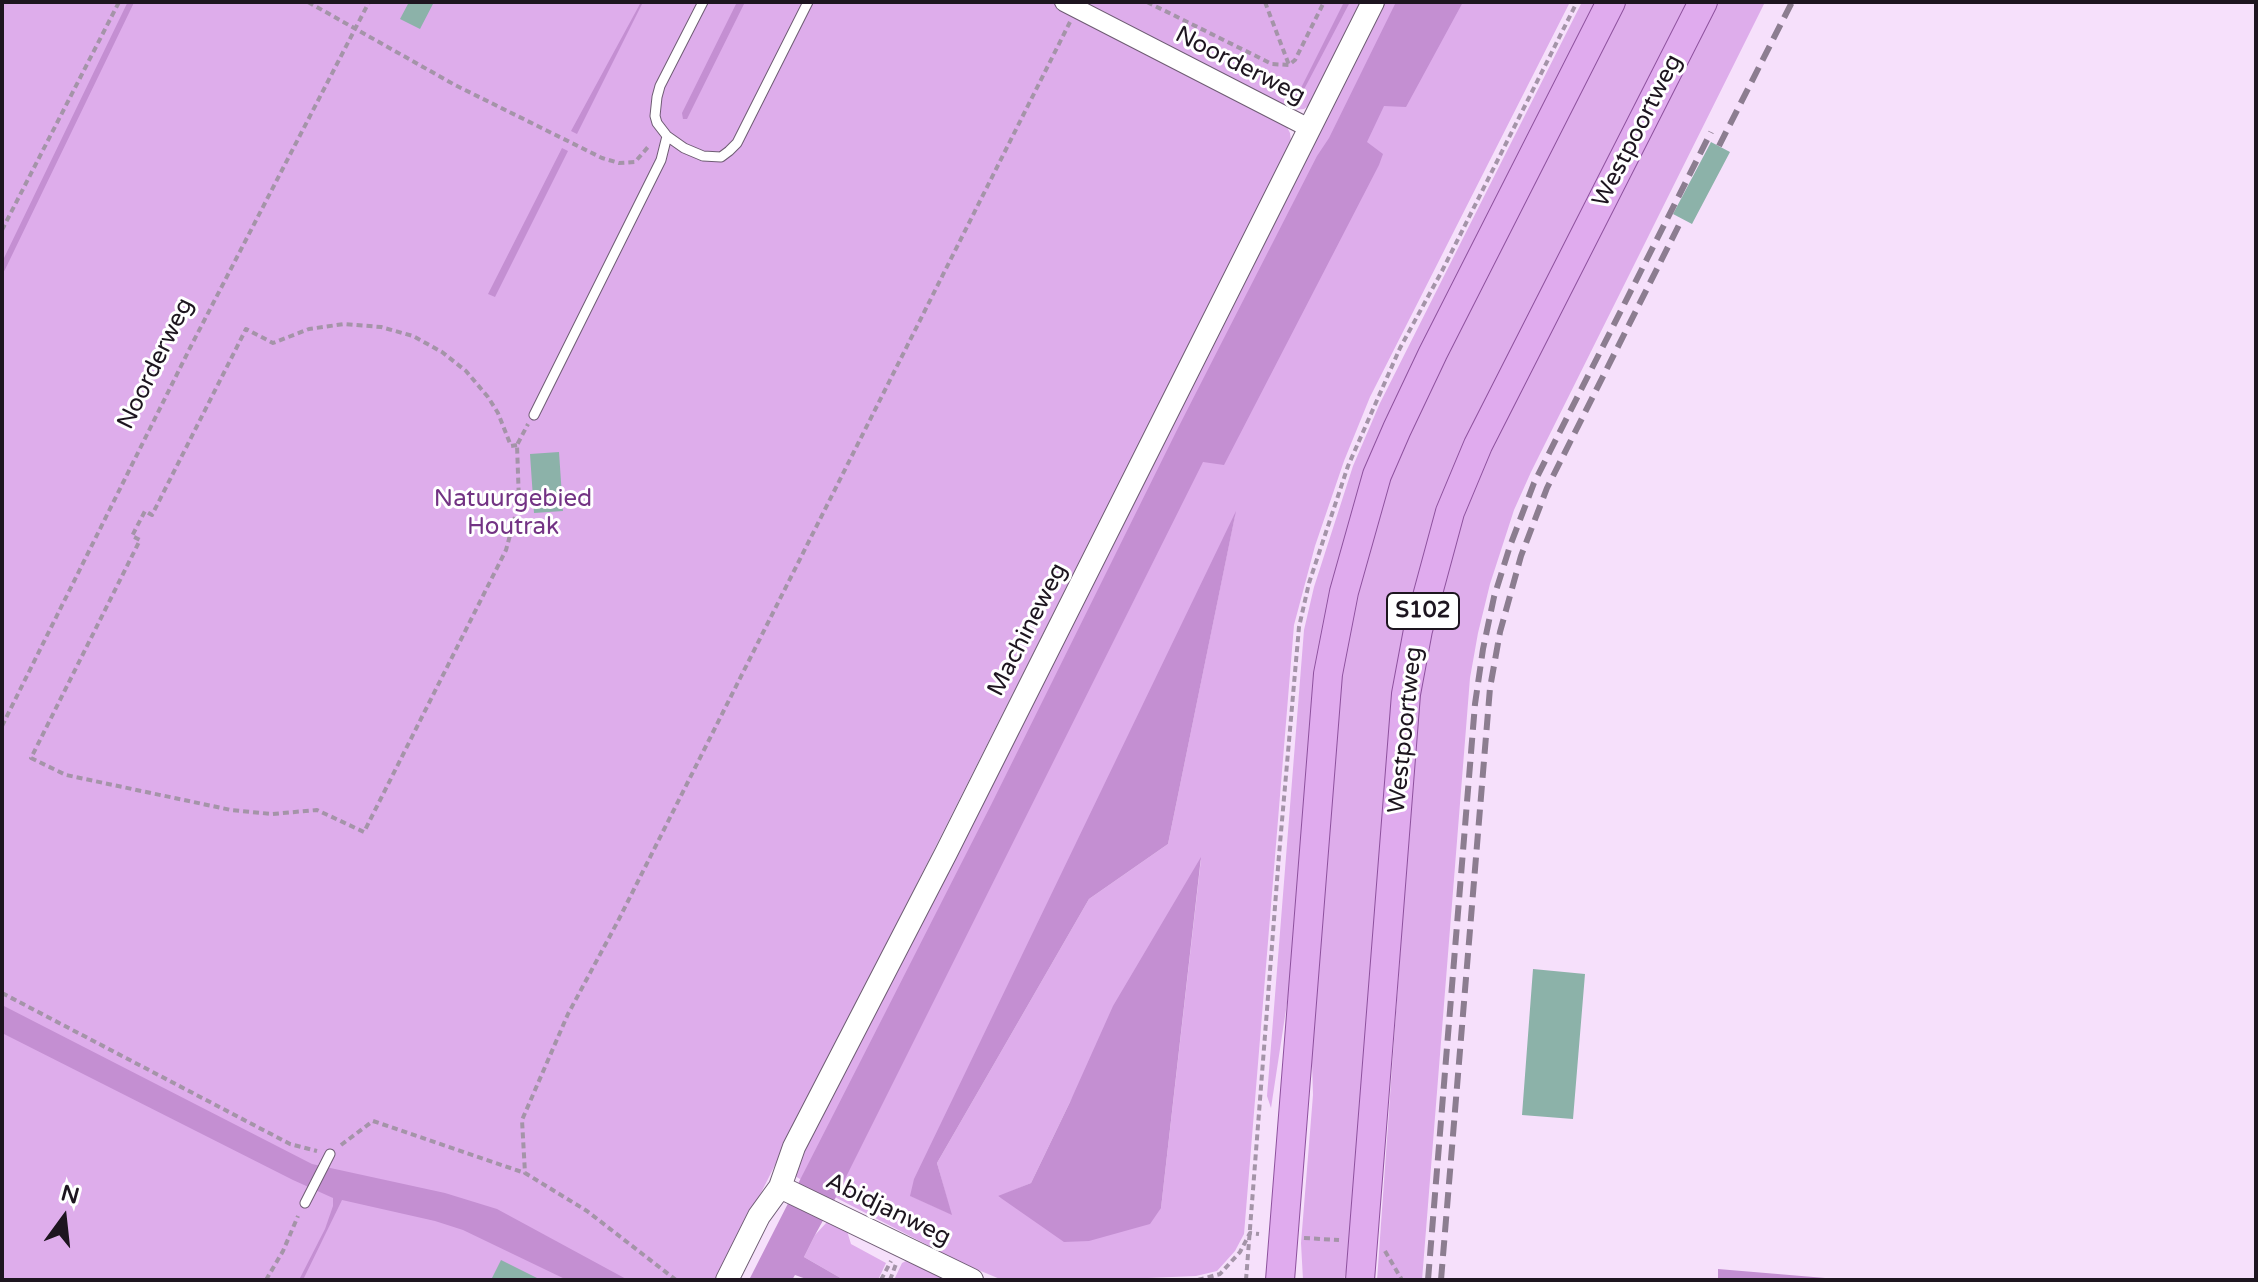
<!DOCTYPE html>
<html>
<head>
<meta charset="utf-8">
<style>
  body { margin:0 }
  #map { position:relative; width:2258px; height:1282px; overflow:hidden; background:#f6e0fb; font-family:"Varela Round",sans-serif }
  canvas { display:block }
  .frame { position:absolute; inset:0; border:4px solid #1d151f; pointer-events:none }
  .north { position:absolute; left:24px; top:1178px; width:80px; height:80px; -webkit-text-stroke:6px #fff; paint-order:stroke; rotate:15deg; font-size:22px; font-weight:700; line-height:32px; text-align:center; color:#1d151f }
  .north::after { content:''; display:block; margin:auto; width:28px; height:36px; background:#1d151f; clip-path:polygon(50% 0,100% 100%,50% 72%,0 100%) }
</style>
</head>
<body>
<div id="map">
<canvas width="2258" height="1282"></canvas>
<div class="frame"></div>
<div class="north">N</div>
</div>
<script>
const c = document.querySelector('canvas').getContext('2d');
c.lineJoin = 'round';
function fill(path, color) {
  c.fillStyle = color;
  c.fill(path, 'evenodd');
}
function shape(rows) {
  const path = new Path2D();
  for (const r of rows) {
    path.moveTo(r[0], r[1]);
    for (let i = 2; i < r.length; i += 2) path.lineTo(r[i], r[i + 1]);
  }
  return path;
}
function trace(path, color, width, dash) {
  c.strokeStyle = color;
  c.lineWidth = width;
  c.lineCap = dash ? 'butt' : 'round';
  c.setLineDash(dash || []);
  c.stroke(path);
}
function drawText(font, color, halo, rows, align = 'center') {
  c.font = font + ' "Varela Round",sans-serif';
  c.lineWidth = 6;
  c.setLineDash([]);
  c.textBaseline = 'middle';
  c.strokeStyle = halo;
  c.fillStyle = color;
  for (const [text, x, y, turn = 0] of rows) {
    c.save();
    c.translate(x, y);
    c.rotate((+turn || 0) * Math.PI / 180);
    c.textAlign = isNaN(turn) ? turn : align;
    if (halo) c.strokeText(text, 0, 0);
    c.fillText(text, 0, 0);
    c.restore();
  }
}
fill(shape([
  [2,2,1363,2,1311,104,1304,109,1293,110,1286,125,1290,133,1291,142,717,1280,2,1280],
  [1380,2,1570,2,1370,397,1344,461,1315,546,1294,625,1244,1234,1235,1251,1217,1271,1196,1276,1099,1280,1000,1279,964,1264,800,1179,793,1175,796,1161],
  [1235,515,1168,844,1089,899,937,1163,951,1214,911,1196],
  [1201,859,1161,1208,998,1197,1031,1183,1070,1102],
  [1582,2,1601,2,1368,472,1271,1108,1267,1096,1304,630,1314,587,1353,466,1380,403],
  [1623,2,1692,2,1441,509,1352,1247,1344,1280,1303,1280,1301,1243,1313,1095,1310,999,1340,660,1367,537,1414,415],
  [1711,2,1765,2,1531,472,1514,510,1490,584,1478,633,1470,678,1422,1280,1377,1280,1410,814,1422,669,1456,516],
  [827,1222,847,1231,851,1244,886,1263,878,1280,844,1280,804,1257,815,1235],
  [908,1260,951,1280,894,1280,902,1263]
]), '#deadeb');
fill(shape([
  [641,2,643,2,577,134,571,131],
  [737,2,745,2,687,119,683,119,682,113],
  [1344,2,1350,2,1299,99,1297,100,1283,95,1261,82,1260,80,1262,79,1295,91,1301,88],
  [1396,2,1463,2,1406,107,1384,106,1367,142,1383,154,1379,165,1224,465,1203,462,836,1197,815,1235,804,1257,844,1280,809,1280,795,1275,792,1280,749,1280,991,805,1178,428,1317,156,1329,138],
  [562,148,568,151,495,297,488,294],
  [1236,511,1168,844,1089,899,937,1163,952,1215,910,1196,914,1179],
  [1201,857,1161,1208,1150,1224,1089,1241,1064,1242,998,1196,1031,1183,1070,1102,1113,1006],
  [2,1005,312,1164,445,1193,497,1209,628,1280,567,1280,463,1230,435,1221,342,1200,303,1280,299,1280,325,1229,333,1206,333,1198,293,1180,2,1033],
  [1718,1269,1849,1280,1718,1280]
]), '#c48fd2');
trace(shape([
  [2,269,131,2]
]), '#c48fd2', 6);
fill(shape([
  [409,2,434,2,420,29,400,19],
  [1711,142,1730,152,1692,224,1673,214],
  [559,452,563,511,534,513,530,454],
  [1533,969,1585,974,1573,1119,1522,1115],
  [501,1260,541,1280,491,1280]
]), '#8cb2a9');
const service = shape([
  [667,136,684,148,703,156,721,157,729,151,737,143,808,2],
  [534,415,661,160,667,136,657,123,655,116,657,97,660,86,703,2],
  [305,1203,330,1154]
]);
const minor = shape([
  [1064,2,1309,128]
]);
const tertiary = shape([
  [780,1187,972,1280],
  [727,1280,759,1216,780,1187,794,1147,946,853,1373,2]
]);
const primary = shape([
  [1280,1280,1328,674,1344,592,1377,475,1397,429,1433,353,1611,2],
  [1360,1280,1406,694,1418,630,1450,512,1478,445,1703,2]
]);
trace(service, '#6e5c73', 11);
trace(minor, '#6e5c73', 20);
trace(tertiary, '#6e5c73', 24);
trace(primary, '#8e529e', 30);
trace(shape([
  [308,2,455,85,602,158,619,163,635,162,648,147],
  [1147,2,1272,64,1289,65,1295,60,1324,2],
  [1265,2,1289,65],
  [2,230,119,2],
  [517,445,511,446,498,413,488,397,466,371,442,352,413,336,381,327,344,324,309,329,273,343,246,329,152,515,145,511,132,536,140,540,31,758,66,775,231,810,272,814,317,810,364,832,506,550,519,502,517,445,528,424],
  [2,726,191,346,369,2],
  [2,993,290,1144,317,1151],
  [341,1145,373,1121,525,1173],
  [1304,1238,1339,1240],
  [1385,1251,1402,1280],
  [266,1280,283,1251,298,1216],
  [676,1280,587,1211,525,1173,522,1120,568,1014,618,921,1070,22],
  [881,1280,891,1261],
  [890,1280,896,1264],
  [1198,1280,1220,1274,1240,1252,1250,1233,1259,1234],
  [1246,1280,1279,855,1299,627,1309,583,1348,466,1400,348,1442,271,1577,2]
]), '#a494a8', 4, [6, 4]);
trace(service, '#fff', 9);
trace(minor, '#fff', 18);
trace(tertiary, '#fff', 22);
trace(primary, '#e0abee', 28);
trace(shape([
  [1719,146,1792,2],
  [1428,1280,1475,704,1483,649,1494,597,1510,546,1534,483,1711,132],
  [1441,1280,1490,688,1500,632,1521,556,1547,488,1682,219]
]), '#8c7d90', 6, [16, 8]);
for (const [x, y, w] of [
  [1423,611,72]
]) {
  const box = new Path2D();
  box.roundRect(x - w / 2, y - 18, w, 36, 6);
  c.fillStyle = '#fff';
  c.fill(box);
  trace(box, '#1d151f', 2);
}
drawText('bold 22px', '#1d151f', null, [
  ["S102",1423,611]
]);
drawText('24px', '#1d151f', '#fff', [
  ["Noorderweg",1240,66,27],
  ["Westpoortweg",1638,131,-63],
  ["Noorderweg",156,364,-64],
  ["Machineweg",1028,630,-63],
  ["Westpoortweg",1406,730,-84],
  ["Abidjanweg",888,1210,26]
]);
drawText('24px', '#733384', '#fff', [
  ["Natuurgebied",513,500],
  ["Houtrak",513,528]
]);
</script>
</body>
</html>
